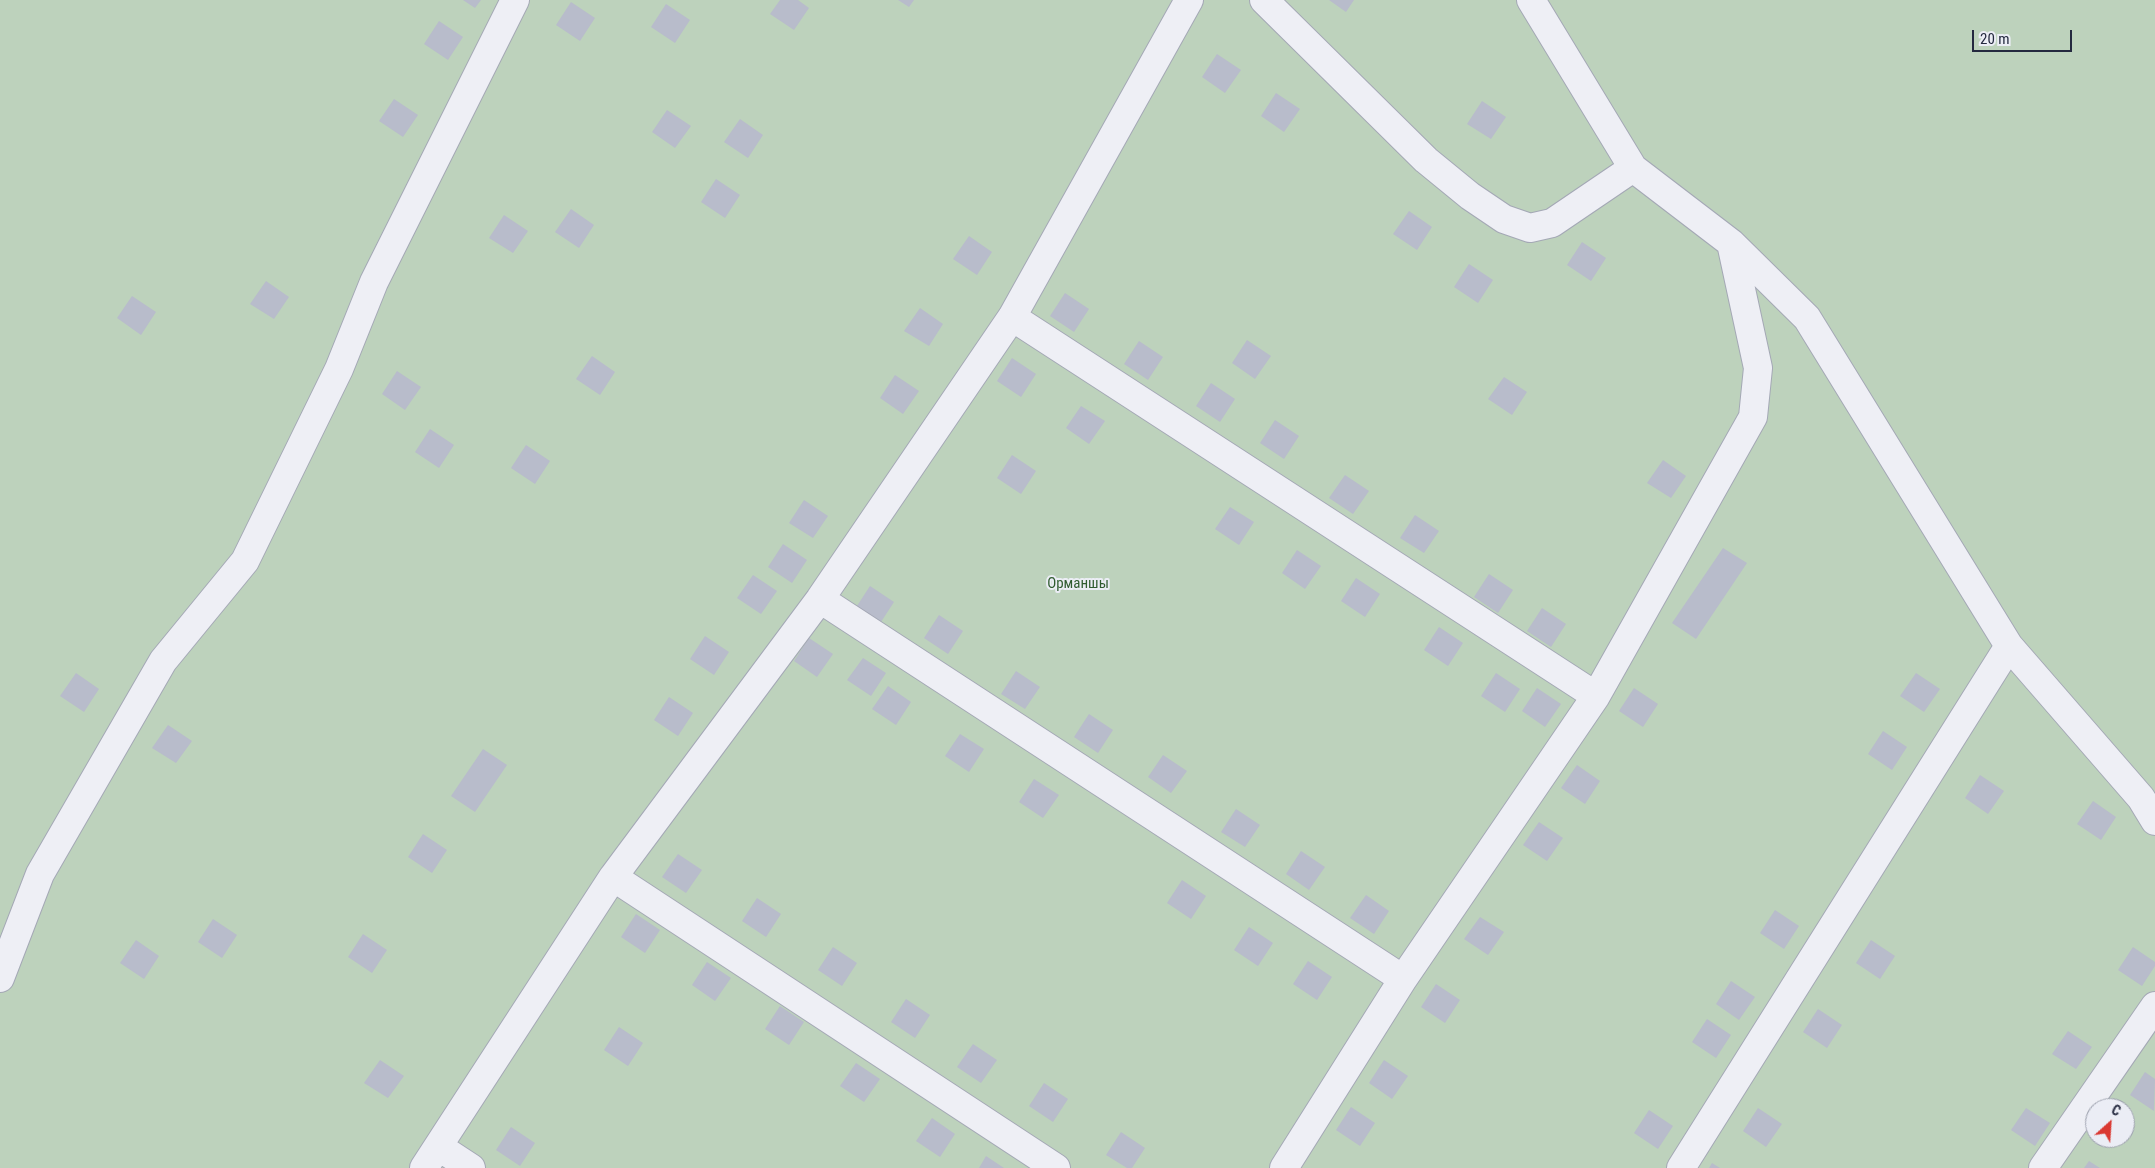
<!DOCTYPE html>
<html>
<head>
<meta charset="utf-8">
<style>
  body { margin:0 }
  #map { position:relative; width:2155px; height:1168px; overflow:hidden; background:#dbdee7; font-family:"Roboto Condensed",sans-serif }
  canvas { display:block }
  .north { position:absolute; left:2085px; top:1098px; width:50px; height:50px; box-sizing:border-box; background:#ebedf5; border:1px solid #9b9fac; border-radius:50%; rotate:26deg; font-size:14px; font-weight:700; line-height:20px; text-align:center; color:#24293f }
  .north::after { content:''; display:block; margin:auto; width:18px; height:22px; background:#da3932; clip-path:polygon(50% 0,100% 100%,50% 72%,0 100%) }
  .scale { position:absolute; left:1972px; top:30px; width:100px; height:22px; box-sizing:border-box; border:2px solid #24293f; border-top:0; padding-left:6px; font-size:15px; line-height:18px; white-space:nowrap; color:#24293f; -webkit-text-stroke:4px #ebedf5; paint-order:stroke }
</style>
</head>
<body>
<div id="map">
<canvas width="2155" height="1168"></canvas>
<div class="north">С</div>
<div class="scale">20 m</div>
</div>
<script>
const c = document.querySelector('canvas').getContext('2d');
c.lineJoin = 'round';
function fill(path, color) {
  c.fillStyle = color;
  c.fill(path, 'evenodd');
}
function shape(rows) {
  const path = new Path2D();
  for (const r of rows) {
    path.moveTo(r[0], r[1]);
    for (let i = 2; i < r.length; i += 2) path.lineTo(r[i], r[i + 1]);
  }
  return path;
}
function trace(path, color, width, dash) {
  c.strokeStyle = color;
  c.lineWidth = width;
  c.lineCap = dash ? 'butt' : 'round';
  c.setLineDash(dash || []);
  c.stroke(path);
}
function drawText(font, color, halo, rows, align = 'center') {
  c.font = font + ' "Roboto Condensed",sans-serif';
  c.lineWidth = 4;
  c.setLineDash([]);
  c.textBaseline = 'middle';
  c.strokeStyle = halo;
  c.fillStyle = color;
  for (const [text, x, y, turn = 0] of rows) {
    c.save();
    c.translate(x, y);
    c.rotate((+turn || 0) * Math.PI / 180);
    c.textAlign = isNaN(turn) ? turn : align;
    if (halo) c.strokeText(text, 0, 0);
    c.fillText(text, 0, 0);
    c.restore();
  }
}
fill(shape([
  [0,0,2155,0,2155,1168,0,1168],
  [2095,1108,2125,1108,2125,1138,2095,1138]
]), '#bdd2bc');
fill(shape([
  [463,0,481,0,475,8],
  [780,0,798,0,809,8,794,30,770,14],
  [898,0,914,0,909,7],
  [1329,0,1354,0,1346,12],
  [571,2,595,18,580,41,556,25],
  [666,4,690,20,675,43,651,27],
  [439,21,463,37,448,60,424,44],
  [1217,54,1241,70,1225,93,1202,77],
  [1276,93,1300,109,1284,132,1261,116],
  [394,99,418,115,403,137,379,121],
  [1482,101,1506,117,1491,139,1467,124],
  [667,110,691,126,675,148,652,132],
  [740,119,763,135,748,158,724,142],
  [716,179,740,195,725,218,701,202],
  [571,209,594,225,579,248,555,232],
  [1409,211,1432,227,1417,250,1393,234],
  [504,215,528,231,513,253,489,238],
  [969,236,992,252,977,275,953,259],
  [1582,242,1606,258,1591,281,1567,265],
  [1469,264,1493,280,1478,303,1454,287],
  [266,281,289,297,274,319,250,304],
  [1065,293,1089,309,1074,332,1050,316],
  [132,296,156,312,141,335,117,318],
  [920,308,943,324,929,346,904,331],
  [1247,340,1271,356,1255,379,1232,363],
  [1139,341,1163,357,1148,380,1124,364],
  [592,356,615,372,600,395,576,379],
  [1012,358,1036,374,1021,397,997,381],
  [397,371,421,387,405,410,382,394],
  [895,375,919,391,903,414,880,398],
  [1504,377,1527,392,1512,415,1488,399],
  [1211,383,1235,399,1220,422,1196,406],
  [1081,406,1105,421,1089,444,1066,428],
  [1275,420,1299,436,1284,459,1260,443],
  [430,429,454,445,439,468,415,452],
  [526,445,550,461,535,484,511,468],
  [1012,455,1036,471,1021,494,997,478],
  [1663,460,1686,476,1671,498,1647,483],
  [1345,475,1369,491,1353,514,1329,498],
  [804,500,828,516,813,538,789,523],
  [1230,507,1254,522,1239,545,1215,529],
  [1415,515,1439,531,1424,553,1400,538],
  [783,544,807,560,792,583,768,567],
  [1723,548,1747,563,1696,639,1672,623],
  [1297,550,1321,566,1305,589,1282,573],
  [1489,574,1513,590,1498,613,1474,597],
  [753,575,777,591,761,614,737,598],
  [1356,578,1380,594,1365,617,1341,601],
  [870,586,894,602,879,625,855,609],
  [1542,608,1566,624,1551,647,1527,631],
  [939,615,963,631,948,654,924,638],
  [1439,627,1463,643,1448,666,1424,650],
  [705,636,729,652,714,675,690,659],
  [809,638,833,654,817,677,794,661],
  [863,658,886,673,871,696,847,680],
  [1016,671,1040,687,1025,709,1001,694],
  [76,673,99,689,84,712,60,696],
  [1496,673,1520,689,1505,712,1481,696],
  [1916,673,1940,689,1924,712,1900,696],
  [888,686,911,702,896,725,872,709],
  [1537,688,1561,704,1545,727,1522,711],
  [1634,688,1658,704,1643,727,1619,711],
  [669,697,693,713,678,736,654,720],
  [1089,714,1113,730,1098,753,1074,737],
  [168,725,192,741,176,763,152,748],
  [1883,731,1907,747,1892,770,1868,754],
  [960,734,984,749,969,772,945,756],
  [483,749,507,765,475,812,451,796],
  [1163,755,1187,771,1171,793,1148,777],
  [1577,765,1600,781,1585,804,1561,788],
  [1980,775,2004,791,1988,814,1965,798],
  [1034,779,1059,795,1043,818,1019,802],
  [2093,801,2116,817,2101,840,2077,824],
  [1236,809,1260,825,1245,847,1221,832],
  [1539,822,1563,838,1547,861,1523,845],
  [423,834,447,850,432,873,408,857],
  [1301,851,1325,867,1309,890,1286,874],
  [678,854,702,870,686,893,662,877],
  [1182,880,1206,896,1191,919,1167,903],
  [1366,895,1389,911,1374,934,1350,918],
  [757,898,781,914,766,937,742,921],
  [1775,910,1799,926,1784,949,1760,933],
  [636,914,660,930,645,953,621,937],
  [1480,917,1504,932,1488,955,1464,939],
  [213,919,237,935,222,958,198,942],
  [1249,927,1273,943,1258,966,1234,950],
  [363,934,387,950,372,973,348,957],
  [136,940,159,956,144,979,120,963],
  [1871,940,1895,956,1880,979,1856,963],
  [833,947,857,963,842,986,818,970],
  [2133,947,2155,962,2155,966,2142,986,2118,970],
  [1308,961,1332,977,1317,1000,1293,984],
  [707,962,731,978,715,1001,692,985],
  [1731,981,1755,997,1739,1020,1716,1004],
  [1436,984,1460,1000,1445,1023,1421,1007],
  [906,999,930,1015,915,1038,891,1022],
  [780,1006,804,1022,789,1045,765,1029],
  [1818,1009,1842,1025,1827,1048,1803,1032],
  [1707,1019,1731,1035,1716,1058,1692,1042],
  [619,1027,643,1043,628,1066,604,1050],
  [2068,1031,2092,1047,2076,1069,2052,1054],
  [973,1044,997,1060,981,1083,957,1067],
  [380,1060,404,1076,388,1098,364,1083],
  [1384,1060,1408,1076,1392,1099,1369,1083],
  [856,1063,880,1079,864,1102,840,1086],
  [2145,1072,2155,1079,2154,1111,2130,1095],
  [1044,1083,1068,1099,1053,1122,1029,1106],
  [1351,1107,1375,1123,1360,1146,1336,1130],
  [1758,1108,1782,1124,1766,1147,1743,1131],
  [2026,1108,2050,1123,2035,1146,2011,1130],
  [1649,1110,1673,1126,1658,1149,1634,1133],
  [932,1118,955,1134,940,1157,916,1141],
  [511,1127,535,1143,520,1166,496,1150],
  [1121,1132,1145,1148,1132,1168,1127,1168,1106,1155],
  [986,1156,1004,1168,979,1168],
  [2089,1161,2100,1168,2084,1168],
  [1712,1163,1720,1168,1709,1168]
]), '#b8bccb');
const street = shape([
  [1264,0,1426,160,1470,196,1504,219,1530,228,1552,223,1633,168],
  [1531,0,1633,168,1731,243,1807,318,2009,646,2141,798,2155,821],
  [1012,317,1596,696],
  [820,599,1403,979],
  [613,877,1056,1168],
  [0,978,40,874,163,661,245,561,339,369,374,282,515,0],
  [439,1147,471,1168],
  [424,1168,613,877,820,599,1012,317,1189,0],
  [1284,1168,1403,979,1596,696,1753,417,1758,368,1731,243],
  [1681,1168,2009,646],
  [2043,1168,2155,1006]
]);
trace(street, '#a4a8b5', 30);
trace(street, '#eeeff5', 28);
drawText('15px', '#305c30', '#ebedf5', [
  ["Орманшы",1078,584]
]);
</script>
</body>
</html>
